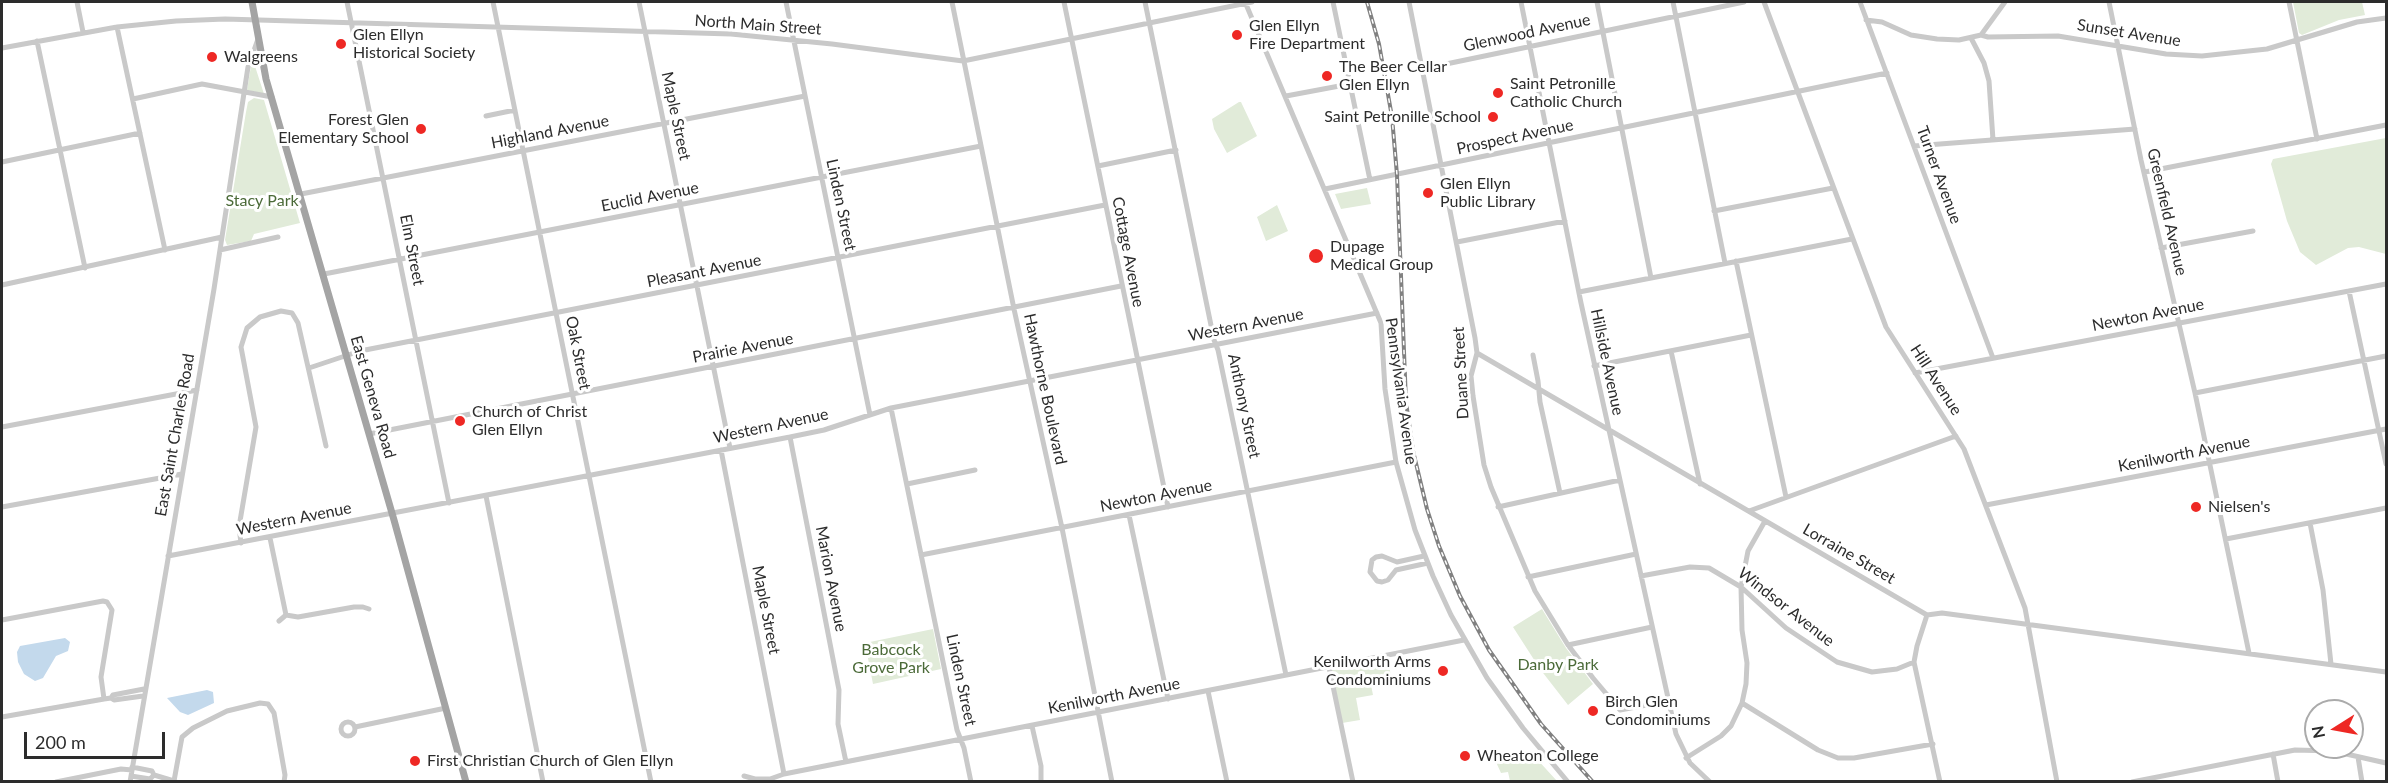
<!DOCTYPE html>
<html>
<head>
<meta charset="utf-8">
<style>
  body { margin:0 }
  #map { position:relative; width:2388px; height:783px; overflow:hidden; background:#fff; font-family:Lato,sans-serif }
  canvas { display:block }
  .frame { position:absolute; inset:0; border:3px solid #2c2c2c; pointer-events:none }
  .north { position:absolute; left:2304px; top:699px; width:60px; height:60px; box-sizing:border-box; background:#fff; border:2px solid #ababab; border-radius:50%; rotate:259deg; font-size:16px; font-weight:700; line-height:24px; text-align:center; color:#2c2c2c }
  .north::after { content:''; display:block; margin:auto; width:21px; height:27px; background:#ee2824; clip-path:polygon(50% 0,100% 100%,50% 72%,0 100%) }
  .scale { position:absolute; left:24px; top:732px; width:141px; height:27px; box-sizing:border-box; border:3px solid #2c2c2c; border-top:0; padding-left:8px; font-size:18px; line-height:21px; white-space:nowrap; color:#2c2c2c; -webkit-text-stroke:4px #fff; paint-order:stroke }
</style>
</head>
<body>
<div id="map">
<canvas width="2388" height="783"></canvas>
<div class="frame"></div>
<div class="north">N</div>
<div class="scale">200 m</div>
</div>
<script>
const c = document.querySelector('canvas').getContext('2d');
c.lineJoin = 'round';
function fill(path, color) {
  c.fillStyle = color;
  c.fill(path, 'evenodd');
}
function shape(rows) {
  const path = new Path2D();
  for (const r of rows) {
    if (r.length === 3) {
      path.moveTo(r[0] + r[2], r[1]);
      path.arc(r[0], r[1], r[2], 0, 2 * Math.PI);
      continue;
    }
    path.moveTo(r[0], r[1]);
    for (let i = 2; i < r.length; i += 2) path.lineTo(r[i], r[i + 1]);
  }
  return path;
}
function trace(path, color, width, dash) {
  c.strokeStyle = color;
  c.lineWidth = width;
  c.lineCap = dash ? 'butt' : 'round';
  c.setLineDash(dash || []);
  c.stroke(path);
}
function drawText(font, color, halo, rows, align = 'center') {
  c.font = font + ' Lato,sans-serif';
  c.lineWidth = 6;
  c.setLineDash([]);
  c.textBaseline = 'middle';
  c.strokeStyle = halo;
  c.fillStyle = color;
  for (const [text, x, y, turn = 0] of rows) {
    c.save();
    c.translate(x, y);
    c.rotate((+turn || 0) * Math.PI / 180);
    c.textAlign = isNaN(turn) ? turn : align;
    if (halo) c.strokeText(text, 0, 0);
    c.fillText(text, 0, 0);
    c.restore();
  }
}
fill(shape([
  [2293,2,2362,2,2365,15,2339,20,2302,35,2299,33],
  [252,60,253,60,264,94,247,90],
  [254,98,264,100,300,223,254,234,251,241,227,245,225,240,246,112,248,102],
  [1239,102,1241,102,1257,136,1227,153,1214,129,1212,119],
  [2386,138,2386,254,2359,247,2348,248,2316,265,2300,252,2287,221,2271,164,2273,159],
  [1367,188,1371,204,1341,209,1335,194],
  [1277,205,1288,231,1266,241,1257,217],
  [1542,609,1566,648,1593,684,1568,705,1540,669,1513,627],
  [933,629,941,669,873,684,865,643],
  [1387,656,1391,676,1370,680,1373,695,1356,698,1360,720,1342,723,1331,668],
  [1535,757,1557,781,1510,781,1508,772,1501,773,1496,762,1509,760,1520,762]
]), '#e1ebd9');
fill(shape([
  [65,638,70,642,68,651,56,656,43,678,35,681,24,674,18,662,17,652,20,646],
  [207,690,213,692,214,703,188,715,180,712,167,698]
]), '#c3d9ec');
trace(shape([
  [77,2,83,32],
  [347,2,449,503],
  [493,2,651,782],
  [639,2,730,448],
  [786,2,870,415],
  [952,2,1014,309,1062,528,1112,782],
  [1064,2,1168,507],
  [1145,2,1214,340,1218,350,1286,675],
  [1245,2,1381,323,1385,389,1396,462,1415,530,1433,576,1451,615,1487,678,1523,728,1568,782],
  [1333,2,1370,180],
  [1409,2,1475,338,1477,353,1471,376,1473,396,1484,465,1491,487,1535,591,1568,645,1593,678,1620,710,1668,701],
  [1521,2,1581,303,1676,734,1690,763,1710,782],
  [1597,2,1651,278],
  [1673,2,1725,263],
  [1764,2,1886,327,1964,449,2025,608,2057,782],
  [1860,2,1993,358],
  [2109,2,2141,160,2195,393,2249,653],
  [2289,2,2317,139],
  [1866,20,1882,22,1911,35,1937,39,1959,40,1981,35,1988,37,2058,36,2166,54,2202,56,2267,49,2357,22,2386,18],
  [117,27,165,250],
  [1981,35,2005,2],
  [1971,38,1984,63,1989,81,1993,140],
  [37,41,85,268],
  [2,48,117,27,176,21,225,19,731,34,832,44,963,61,1252,2],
  [1422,69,1744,2],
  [1286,96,1350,84],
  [133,99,202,84,272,97],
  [486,116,515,110],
  [1914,146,2135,129],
  [2,162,140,133],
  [1098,166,1176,150],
  [2145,172,2386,125],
  [1325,189,1887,73],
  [301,194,805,96],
  [1714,211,1833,188],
  [1457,242,1565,221],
  [2161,248,2253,231],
  [220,250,278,237],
  [1736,261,1786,497],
  [324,274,981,146],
  [2,285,222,237],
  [2349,291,2386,464],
  [1579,292,1852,239],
  [1671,351,1700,484],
  [1477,353,1927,615,1942,613,2386,672],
  [1533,355,1538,381,1540,402,1560,493],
  [1594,366,1751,335],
  [309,368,360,351,1105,205],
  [1915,373,2386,284],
  [2195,393,2386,356],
  [891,408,957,730,964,748,971,782],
  [2,427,197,390],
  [369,434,1121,286],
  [790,437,839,690,838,724,846,762],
  [721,450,784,774],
  [907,484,975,470],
  [486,496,543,782],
  [1986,505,2386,429],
  [2,507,182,474],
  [1498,507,1620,480],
  [1749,511,1956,436],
  [1129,515,1168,699],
  [2310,523,2323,590,2331,664],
  [270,538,286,615,298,617,354,607,363,607,369,609],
  [2226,539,2386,508],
  [241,543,239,527,256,427,241,347,247,328,260,317,281,311,292,313,298,323,326,446],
  [921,555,1396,462],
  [168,556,790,437,824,430,891,408,1377,313],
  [1424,556,1397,562,1382,556,1376,557,1372,560,1370,572,1377,581,1382,582,1388,580,1396,570,1428,563],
  [1641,576,1690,567,1709,568,1741,587,1786,628,1837,662,1872,672,1897,669,1914,662],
  [1528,577,1636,554],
  [1927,615,1917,646,1914,662,1940,782],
  [2,620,103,601,107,602,112,610,101,677,104,699],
  [279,621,286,615],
  [1568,645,1652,627],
  [1329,667,1353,782],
  [1208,691,1227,782],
  [111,698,114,700,143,696],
  [1742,703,1818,750,1838,758,1854,758,1933,744],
  [2,717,104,699,111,698,113,695,144,689],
  [348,729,7],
  [1032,726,1041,766,1041,780],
  [355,727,446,708],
  [2273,754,2278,782],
  [2358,757,2362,782],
  [1686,758,1721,736,1731,726,1742,703,1746,684,1747,663,1742,630,1741,587,1748,551,1765,521],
  [132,767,152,771,154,775,174,781],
  [131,776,150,779,154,775],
  [744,776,755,779,770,779,784,774,1464,640],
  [56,782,121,769,132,770],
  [130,782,214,289,248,67,258,39],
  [176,782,174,781,182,737,193,728,227,711,260,703,268,704,274,713,285,775,284,782],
  [2132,782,2295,750,2333,751,2386,763]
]), '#c9c9c9', 5);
trace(shape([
  [252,2,266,79,394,520,466,782]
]), '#a4a4a4', 7);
const rail = shape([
  [1367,2,1379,44,1392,117,1397,175,1406,402,1413,451,1427,509,1439,546,1460,596,1489,650,1541,724,1593,782]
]);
trace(rail, '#818181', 4);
trace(rail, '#fff', 1.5, [4.5]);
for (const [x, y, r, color] of [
  [1237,35,6,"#ee2824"],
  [341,44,6,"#ee2824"],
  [212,57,6,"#ee2824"],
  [1327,76,6,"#ee2824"],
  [1498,93,6,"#ee2824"],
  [1493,117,6,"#ee2824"],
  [421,129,6,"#ee2824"],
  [1428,193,6,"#ee2824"],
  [1316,256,8,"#ee2824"],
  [460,421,6,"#ee2824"],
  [2196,507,6,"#ee2824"],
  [1443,671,6,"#ee2824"],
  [1593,711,6,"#ee2824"],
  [1465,756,6,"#ee2824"],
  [415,761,6,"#ee2824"]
]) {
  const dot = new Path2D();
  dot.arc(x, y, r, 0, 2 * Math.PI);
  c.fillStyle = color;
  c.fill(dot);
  trace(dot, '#fff', 2);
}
drawText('16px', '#2c2c2c', '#fff', [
  ["North Main Street",758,25,4],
  ["Glenwood Avenue",1527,33,-12],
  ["Sunset Avenue",2129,33,9],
  ["Maple Street",676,116,78],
  ["Highland Avenue",550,132,-11],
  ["Prospect Avenue",1515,137,-12],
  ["Turner Avenue",1939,175,70],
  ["Euclid Avenue",650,197,-11],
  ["Linden Street",841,205,78],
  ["Greenfield Avenue",2167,212,77],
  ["Elm Street",412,250,79],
  ["Cottage Avenue",1128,252,79],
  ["Pleasant Avenue",704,271,-11],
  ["Newton Avenue",2148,315,-11],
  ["Western Avenue",1246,325,-11],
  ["Prairie Avenue",743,348,-11],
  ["Oak Street",578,353,79],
  ["Hillside Avenue",1607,362,78],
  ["Duane Street",1461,373,-93],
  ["Hill Avenue",1936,380,57],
  ["Hawthorne Boulevard",1045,389,78],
  ["Pennsylvania Avenue",1401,391,82],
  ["East Geneva Road",373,397,74],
  ["Anthony Street",1244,406,78],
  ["Western Avenue",771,426,-12],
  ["East Saint Charles Road",175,435,-80],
  ["Kenilworth Avenue",2184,454,-11],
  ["Newton Avenue",1156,496,-11],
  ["Western Avenue",294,519,-11],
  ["Lorraine Street",1849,554,30],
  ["Marion Avenue",831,579,79],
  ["Windsor Avenue",1786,607,38],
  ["Maple Street",766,610,79],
  ["Linden Street",961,680,78],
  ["Kenilworth Avenue",1114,696,-11]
]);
drawText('16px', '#2c2c2c', '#fff', [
  ["Glen Ellyn",1249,26],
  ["Fire Department",1249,44],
  ["Glen Ellyn",353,35],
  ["Historical Society",353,53],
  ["Walgreens",224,57],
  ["The Beer Cellar",1339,67],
  ["Glen Ellyn",1339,85],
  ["Saint Petronille",1510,84],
  ["Catholic Church",1510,102],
  ["Saint Petronille School",1481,117,"right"],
  ["Forest Glen",409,120,"right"],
  ["Elementary School",409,138,"right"],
  ["Glen Ellyn",1440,184],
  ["Public Library",1440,202],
  ["Dupage",1330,247],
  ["Medical Group",1330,265],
  ["Church of Christ",472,412],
  ["Glen Ellyn",472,430],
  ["Nielsen's",2208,507],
  ["Kenilworth Arms",1431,662,"right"],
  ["Condominiums",1431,680,"right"],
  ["Birch Glen",1605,702],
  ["Condominiums",1605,720],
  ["Wheaton College",1477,756],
  ["First Christian Church of Glen Ellyn",427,761]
], 'left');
drawText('16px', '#4b6a38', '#fff', [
  ["Stacy Park",262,201],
  ["Babcock",891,650],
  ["Grove Park",891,668],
  ["Danby Park",1558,665]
]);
</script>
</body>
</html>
